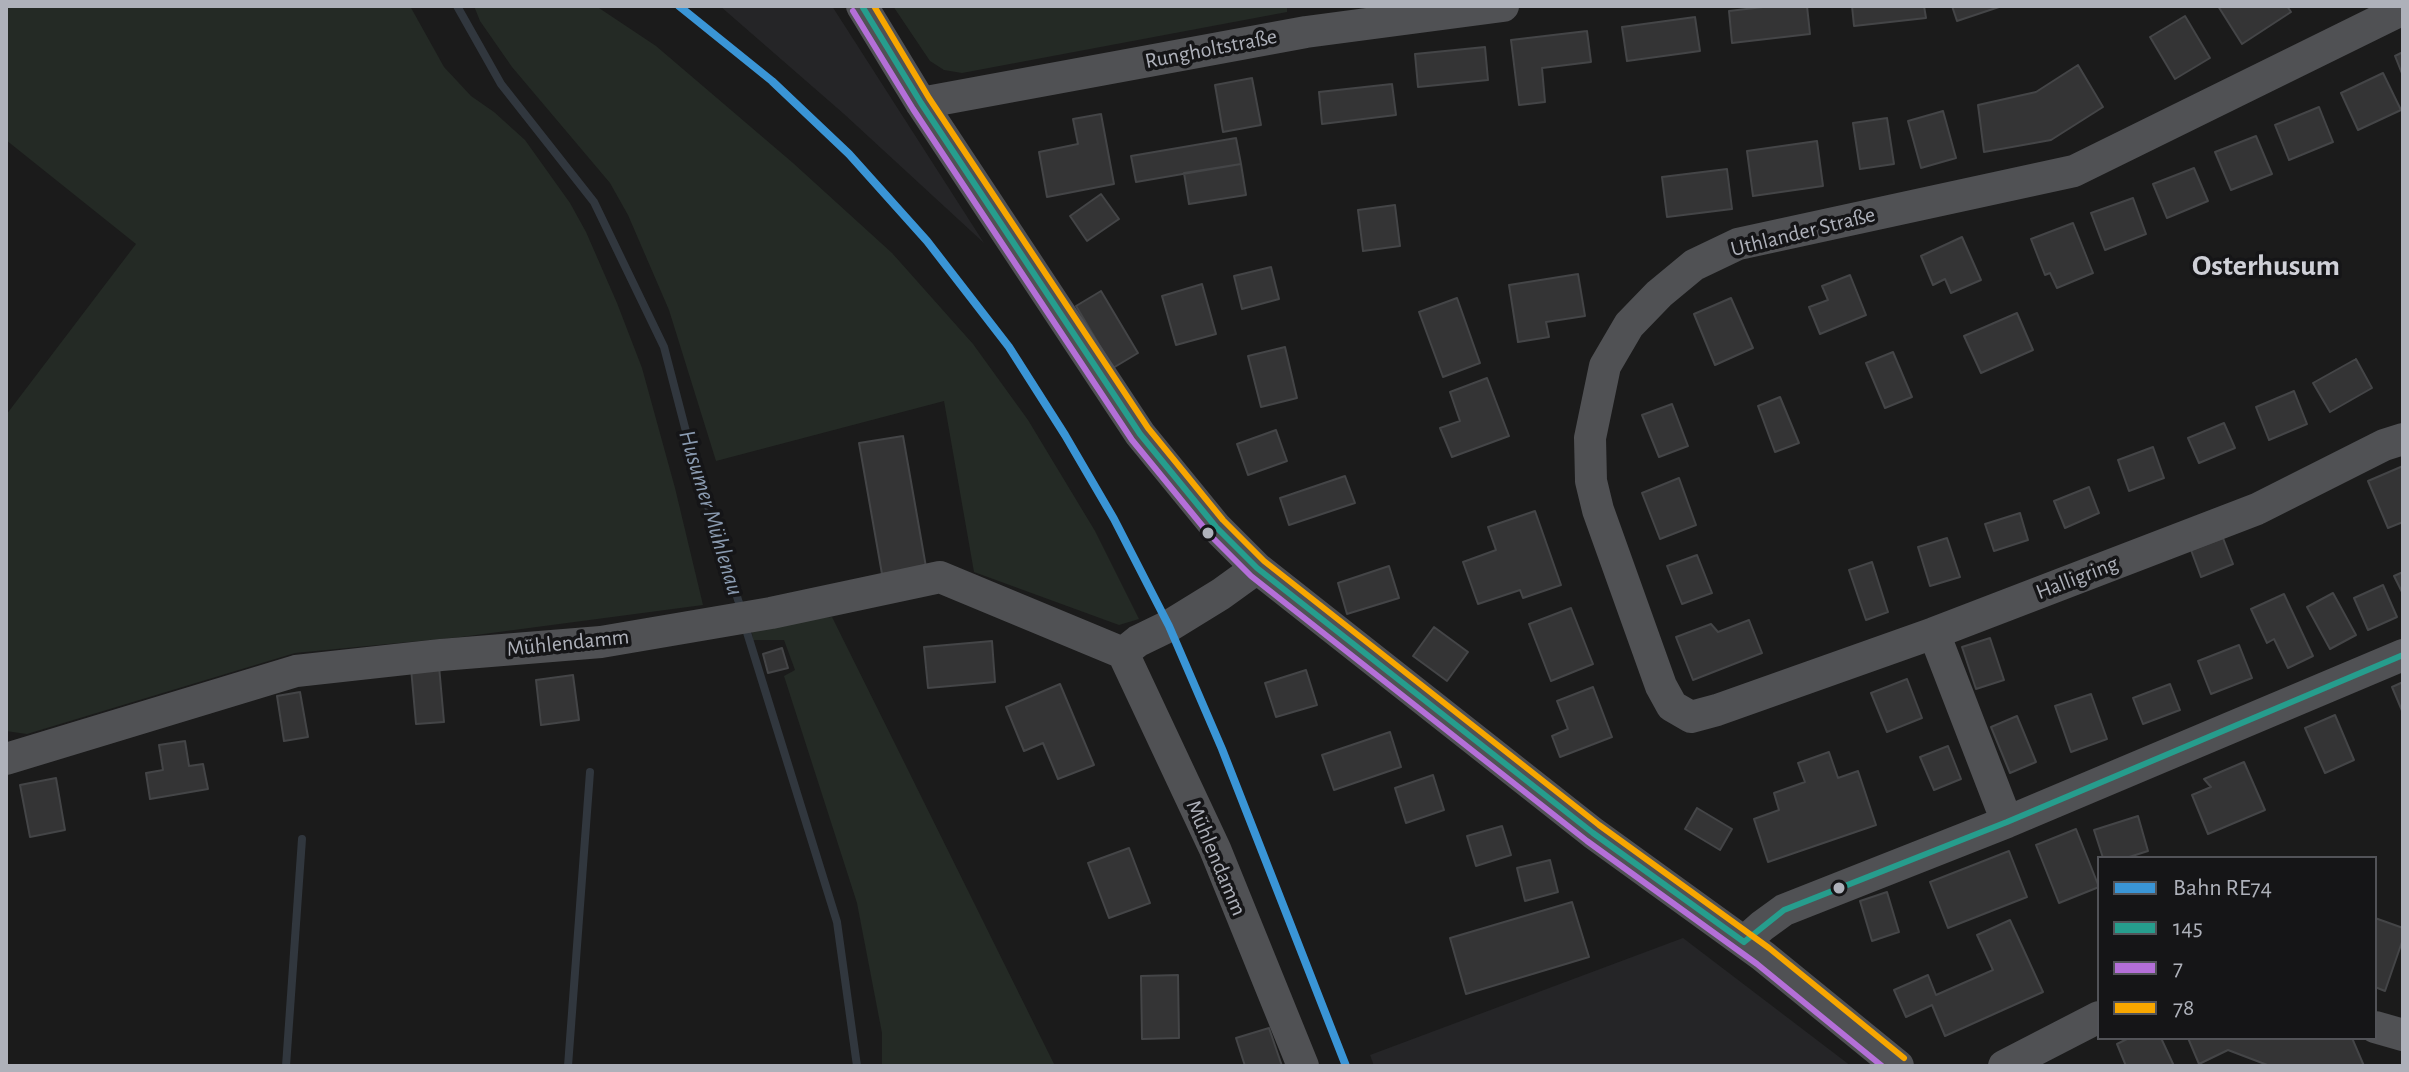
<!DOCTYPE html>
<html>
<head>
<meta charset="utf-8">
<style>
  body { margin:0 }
  #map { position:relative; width:2409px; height:1072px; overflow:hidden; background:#1b1b1b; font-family:"Alegreya Sans",sans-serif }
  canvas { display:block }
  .frame { position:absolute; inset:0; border:8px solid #aeb1ba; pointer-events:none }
  .legend { position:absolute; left:2097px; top:856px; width:280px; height:184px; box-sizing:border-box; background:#151517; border:2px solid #525358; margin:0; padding:10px 14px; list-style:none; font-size:24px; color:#aeb1ba }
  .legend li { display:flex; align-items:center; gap:16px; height:40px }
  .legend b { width:40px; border:2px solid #525358 }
</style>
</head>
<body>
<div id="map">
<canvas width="2409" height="1072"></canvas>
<div class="frame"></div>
<ul class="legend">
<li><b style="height:10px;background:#3a95d6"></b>Bahn RE74</li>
<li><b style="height:10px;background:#269d8d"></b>145</li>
<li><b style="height:10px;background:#b46fd8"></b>7</li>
<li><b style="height:10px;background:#f7a600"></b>78</li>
</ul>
</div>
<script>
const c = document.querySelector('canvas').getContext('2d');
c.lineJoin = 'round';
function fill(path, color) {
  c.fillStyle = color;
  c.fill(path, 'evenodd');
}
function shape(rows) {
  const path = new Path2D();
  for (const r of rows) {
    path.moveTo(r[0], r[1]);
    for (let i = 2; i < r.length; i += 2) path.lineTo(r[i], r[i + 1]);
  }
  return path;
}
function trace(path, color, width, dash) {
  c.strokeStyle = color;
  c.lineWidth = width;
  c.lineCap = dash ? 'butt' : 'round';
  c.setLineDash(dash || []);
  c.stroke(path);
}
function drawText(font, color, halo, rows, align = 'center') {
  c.font = font + ' "Alegreya Sans",sans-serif';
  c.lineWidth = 7;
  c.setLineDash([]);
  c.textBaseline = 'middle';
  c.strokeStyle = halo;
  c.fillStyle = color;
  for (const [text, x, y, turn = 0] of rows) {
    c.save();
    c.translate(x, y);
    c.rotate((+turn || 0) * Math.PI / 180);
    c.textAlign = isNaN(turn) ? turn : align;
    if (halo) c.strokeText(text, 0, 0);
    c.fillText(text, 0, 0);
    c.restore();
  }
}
fill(shape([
  [720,6,832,6,984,243,844,114],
  [1683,938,1851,1066,1374,1066,1370,1055]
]), '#252527');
fill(shape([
  [6,6,410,6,444,67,471,96,494,112,525,140,570,203,586,232,617,303,642,368,675,488,703,605,461,637,295,653,27,734,6,731,6,415,136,244,6,140],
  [474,6,596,6,656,46,793,163,892,253,973,344,1028,420,1095,531,1139,619,1119,625,974,572,944,401,716,461,669,310,628,215,610,183,512,67,480,21],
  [893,6,1287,6,1287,12,962,73,944,70,930,61],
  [832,617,1055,1066,882,1066,882,1033,857,903,784,676,795,670,784,640,753,640,751,626]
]), '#242a25');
trace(shape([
  [457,6,501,84,594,202,664,347,695,466,741,609],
  [745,626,837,922,857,1066],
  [286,1066,302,839],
  [568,1066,590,772]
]), '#31373e', 8);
const building = shape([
  [1772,6,1807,6,1810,34,1732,43,1729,11,1772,6],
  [1852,6,1924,6,1926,18,1854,26,1852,6],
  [1952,6,2002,6,1957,21,1952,6],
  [2218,6,2287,6,2291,12,2242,44,2218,6],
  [2185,16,2210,58,2175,79,2150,37,2185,16],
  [1695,17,1700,51,1627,61,1622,27,1695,17],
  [1587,31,1591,62,1542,68,1545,102,1519,105,1511,40,1587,31],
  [1485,47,1488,80,1418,87,1415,54,1485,47],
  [2403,52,2403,76,2395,56,2403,52],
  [2078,65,2103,107,2051,140,1984,152,1978,105,2036,92,2078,65],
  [2383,73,2401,110,2358,130,2341,93,2383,73],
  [1252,78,1261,125,1223,132,1215,85,1252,78],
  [1392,84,1396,115,1322,124,1319,92,1392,84],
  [2319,107,2333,142,2289,160,2275,125,2319,107],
  [1943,111,1956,158,1921,168,1908,121,1943,111],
  [1101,114,1114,184,1047,197,1039,152,1078,144,1073,119,1101,114],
  [1887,118,1894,164,1860,169,1853,123,1887,118],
  [2256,136,2272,174,2231,190,2215,152,2256,136],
  [1236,138,1241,164,1136,182,1131,156,1236,138],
  [1817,141,1823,186,1753,196,1747,151,1817,141],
  [1241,164,1246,195,1189,204,1184,173,1241,164],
  [2194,168,2208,201,2167,218,2153,184,2194,168],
  [1727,169,1732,209,1667,217,1662,177,1727,169],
  [1101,194,1119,219,1087,241,1070,216,1101,194],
  [2133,198,2146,234,2105,250,2091,213,2133,198],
  [1395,205,1400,246,1363,251,1358,210,1395,205],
  [2073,223,2093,273,2057,288,2050,273,2045,275,2031,239,2073,223],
  [1962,237,1981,280,1951,293,1945,279,1933,285,1921,256,1962,237],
  [1271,267,1279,299,1242,309,1234,276,1271,267],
  [1578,274,1585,316,1546,322,1549,337,1518,342,1509,285,1578,274],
  [1850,275,1866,315,1820,334,1809,307,1828,300,1822,286,1850,275],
  [1202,284,1216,334,1176,345,1162,296,1202,284],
  [1101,291,1138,353,1113,368,1076,306,1101,291],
  [1457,298,1480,363,1443,377,1419,312,1457,298],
  [1731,298,1753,348,1715,365,1694,314,1731,298],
  [2017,313,2033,350,1981,373,1964,336,2017,313],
  [1285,347,1297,398,1261,407,1248,356,1285,347],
  [1893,352,1912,397,1885,408,1866,363,1893,352],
  [2356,359,2372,388,2330,412,2313,383,2356,359],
  [1487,378,1509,436,1452,457,1440,428,1460,421,1450,392,1487,378],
  [2294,391,2307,424,2269,440,2256,407,2294,391],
  [1780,397,1799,443,1775,452,1758,406,1780,397],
  [1672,404,1688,446,1659,457,1642,415,1672,404],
  [2224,423,2235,448,2199,463,2188,438,2224,423],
  [1276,430,1287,461,1248,475,1237,444,1276,430],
  [903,436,926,567,882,574,859,443,903,436],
  [2153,447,2164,478,2129,491,2118,460,2153,447],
  [2403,466,2403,522,2388,528,2368,481,2403,466],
  [1345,476,1355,503,1289,525,1280,498,1345,476],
  [1679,478,1696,525,1660,539,1642,493,1679,478],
  [2089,487,2099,513,2065,528,2054,501,2089,487],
  [1535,511,1561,585,1523,598,1520,590,1478,604,1463,562,1496,550,1488,527,1535,511],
  [2020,513,2028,540,1994,551,1985,524,2020,513],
  [1947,538,1960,577,1930,586,1918,547,1947,538],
  [2223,538,2233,564,2201,577,2191,550,2223,538],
  [1697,555,1712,593,1682,604,1667,566,1697,555],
  [1872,562,1888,612,1866,620,1849,570,1872,562],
  [1389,566,1399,598,1347,614,1338,583,1389,566],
  [2403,572,2403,594,2394,576,2403,572],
  [2383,585,2397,617,2368,630,2354,598,2383,585],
  [2333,593,2356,635,2330,649,2307,607,2333,593],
  [2284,594,2313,656,2288,668,2274,639,2267,643,2251,609,2284,594],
  [1571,608,1593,664,1551,681,1529,624,1571,608],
  [1749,620,1762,653,1693,680,1676,637,1711,624,1718,632,1749,620],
  [1434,627,1468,652,1447,681,1413,656,1434,627],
  [1990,638,2004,680,1976,689,1962,647,1990,638],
  [992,641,995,682,928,688,924,647,992,641],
  [2239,645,2252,678,2211,694,2198,661,2239,645],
  [782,648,788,668,768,673,763,654,782,648],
  [439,666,444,722,416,724,411,668,439,666],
  [1306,670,1317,705,1276,717,1265,683,1306,670],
  [573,675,579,720,541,725,536,680,573,675],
  [1907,679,1922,718,1887,732,1871,693,1907,679],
  [2403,682,2403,713,2392,687,2403,682],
  [1060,684,1094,765,1058,779,1043,743,1024,751,1006,707,1060,684],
  [2170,684,2180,710,2143,724,2133,698,2170,684],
  [1593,687,1612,737,1560,757,1552,736,1568,729,1557,701,1593,687],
  [300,692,308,737,284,741,277,696,300,692],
  [2091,694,2107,739,2071,752,2055,706,2091,694],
  [2335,715,2354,760,2325,773,2305,728,2335,715],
  [2017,716,2036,762,2010,773,1991,727,2017,716],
  [1390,732,1401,767,1334,790,1322,755,1390,732],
  [185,741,189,766,203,764,208,789,150,799,146,773,163,770,159,745,185,741],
  [1948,746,1961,779,1934,790,1920,757,1948,746],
  [1829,752,1838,778,1858,771,1876,825,1768,862,1754,819,1779,810,1774,793,1805,782,1798,763,1829,752],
  [2244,762,2265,810,2208,834,2192,795,2211,787,2204,779,2244,762],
  [1433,775,1444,810,1406,823,1395,788,1433,775],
  [56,778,65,830,30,837,20,785,56,778],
  [1697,808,1732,829,1720,850,1685,829,1697,808],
  [2138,816,2148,851,2126,858,2103,858,2094,830,2138,816],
  [1502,826,1511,855,1476,866,1467,836,1502,826],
  [2076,829,2099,887,2059,903,2036,845,2076,829],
  [1129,848,1150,903,1109,918,1088,863,1129,848],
  [2009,851,2027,897,1948,928,1930,882,2009,851],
  [1550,860,1558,892,1525,901,1517,868,1550,860],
  [1887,892,1899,932,1872,941,1860,901,1887,892],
  [1572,902,1589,957,1466,994,1450,938,1572,902],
  [2375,918,2403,928,2403,939,2385,991,2375,987,2375,918],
  [2010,920,2043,992,1945,1036,1932,1005,1906,1017,1894,990,1928,975,1936,995,1993,970,1977,935,2010,920],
  [1178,975,1179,1038,1142,1039,1141,976,1178,975],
  [1269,1028,1282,1066,1245,1066,1236,1038,1269,1028],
  [2129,1038,2161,1038,2174,1066,2126,1066,2117,1044,2129,1038],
  [2188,1038,2352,1038,2364,1066,2270,1066,2228,1050,2199,1064,2188,1038]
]);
fill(building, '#343435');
trace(building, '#444547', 2);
trace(shape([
  [862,6,921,103,1140,434,1216,527,1257,568,1593,833,1763,956,1898,1066],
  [921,103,1306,32,1503,6],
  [1934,633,1717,710,1691,717,1672,706,1661,686,1598,510,1591,481,1590,438,1605,366,1629,325,1659,294,1694,265,1738,244,2074,171,2403,9],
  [1123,653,1138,641,1169,626,1221,594,1257,568],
  [6,759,296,671,441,655,601,642,771,613,940,577,1123,653,1215,849,1303,1066],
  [2007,822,1934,633,2257,509,2384,445,2403,439],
  [1744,942,1762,926,1784,910,2007,822,2403,655],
  [2375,1027,2403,1035],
  [2004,1066,2099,1017]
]), '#505154', 32);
trace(shape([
  [862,6,921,103,1140,434,1216,527,1257,568,1593,833,1744,942],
  [1744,942,1784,910,2007,822,2403,655]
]), '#269d8d', 6);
trace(shape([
  [853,11,913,109,1132,440,1209,534,1251,576,1587,841,1757,964,1882,1066]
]), '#b46fd8', 6);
trace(shape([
  [874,6,929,98,1148,428,1223,520,1264,561,1599,825,1769,948,1904,1058]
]), '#f7a600', 6);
trace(shape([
  [679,6,772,81,849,154,927,241,1009,347,1065,435,1114,519,1169,626,1222,749,1346,1066]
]), '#3a95d6', 8);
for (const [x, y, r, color] of [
  [1208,533,7,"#aeb1ba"],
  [1839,888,7,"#aeb1ba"]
]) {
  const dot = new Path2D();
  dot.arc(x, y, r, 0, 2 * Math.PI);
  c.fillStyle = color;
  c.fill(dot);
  trace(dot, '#151517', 3);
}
drawText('22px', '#aeb1ba', '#151517', [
  ["Rungholtstraße",1211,49,-11],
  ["Uthlander Straße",1803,232,-14],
  ["Halligring",2077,578,-21],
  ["Mühlendamm",568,643,-6],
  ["Mühlendamm",1216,858,67]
]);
drawText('italic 24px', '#8a9bb1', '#151517', [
  ["Husumer Mühlenau",711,513,73]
]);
drawText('bold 30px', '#cfd0d7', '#151517', [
  ["Osterhusum",2266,266]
]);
</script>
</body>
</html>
